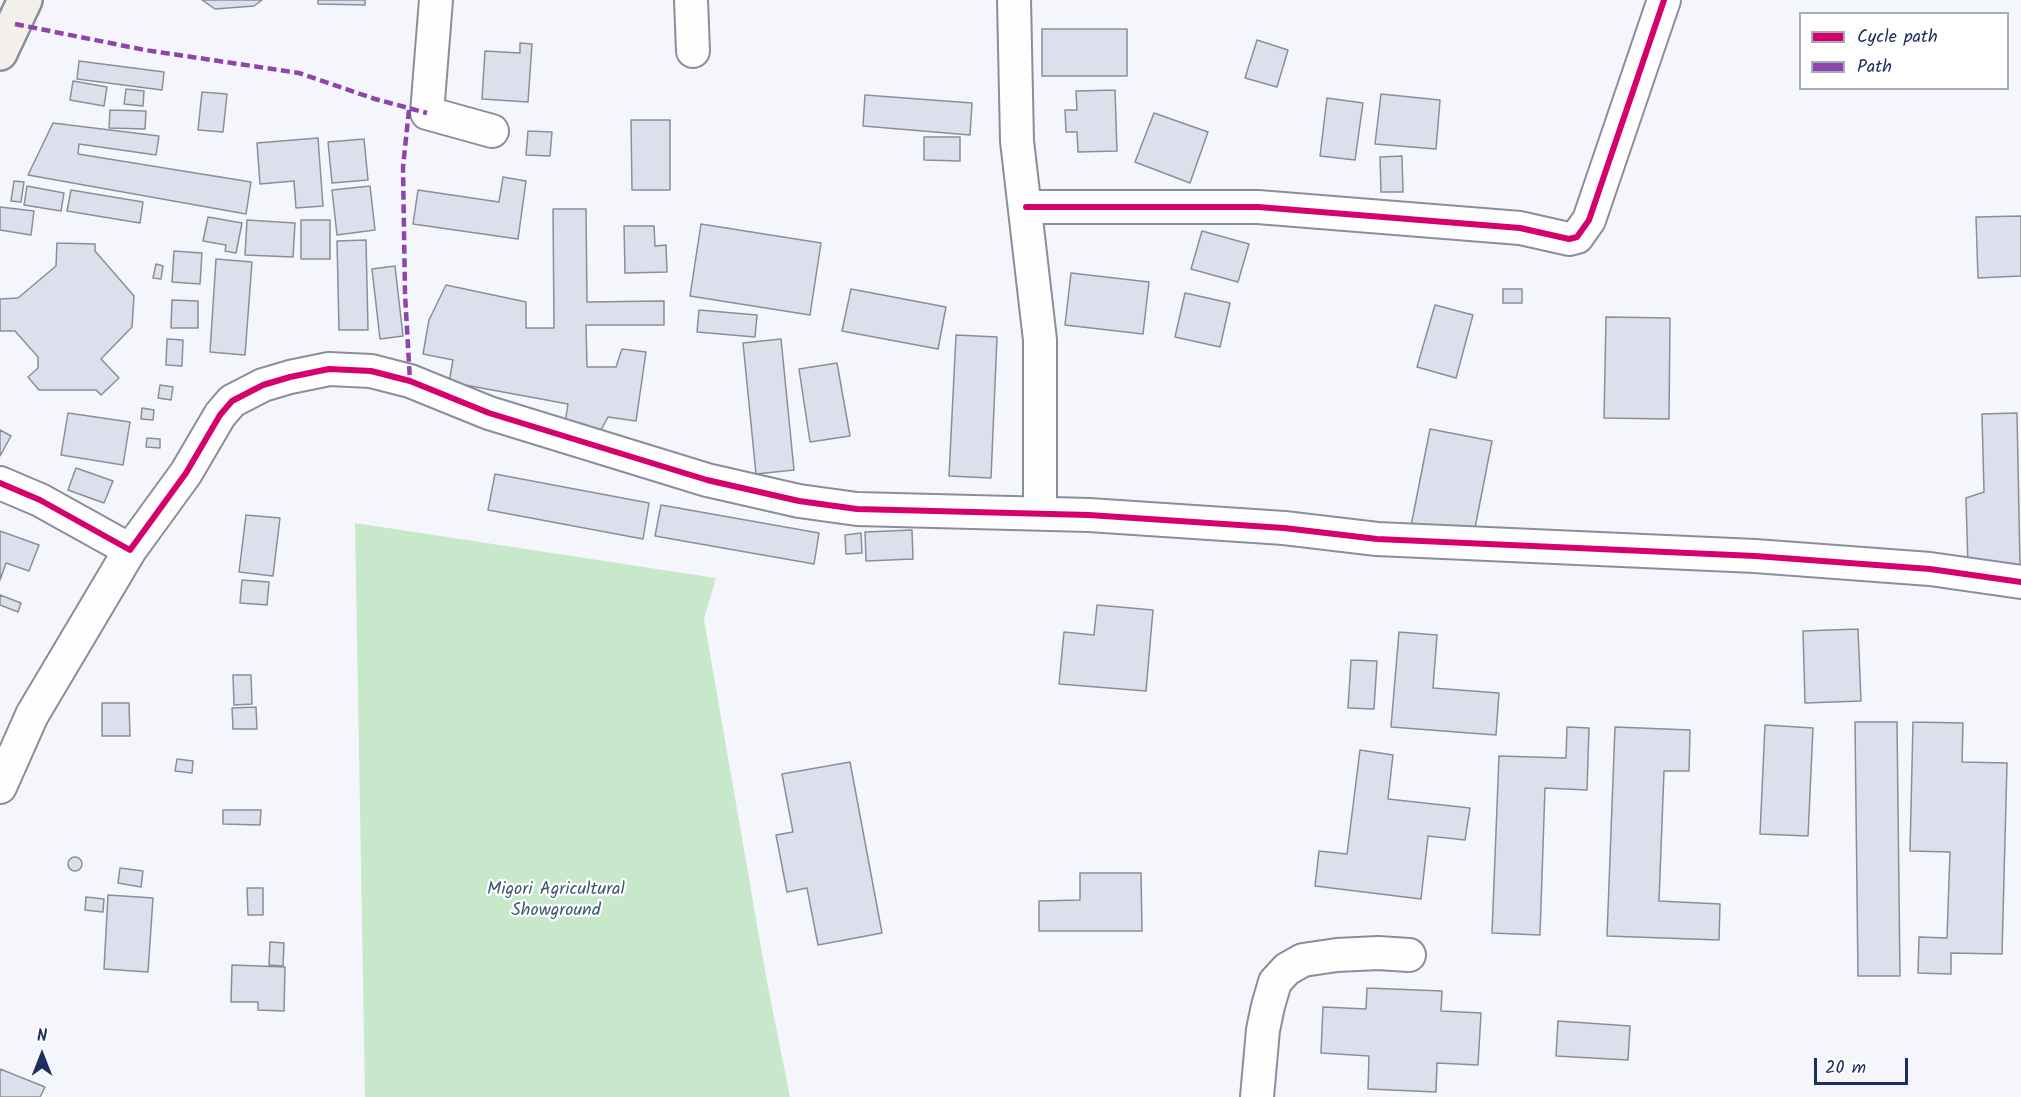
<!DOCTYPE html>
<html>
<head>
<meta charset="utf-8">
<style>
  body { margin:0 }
  #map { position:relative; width:2021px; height:1097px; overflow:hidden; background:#f5f6fb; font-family:Kalam,sans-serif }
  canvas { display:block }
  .legend { position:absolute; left:1799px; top:12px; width:210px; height:78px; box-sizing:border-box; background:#fff; border:2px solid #a4acbf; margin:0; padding:8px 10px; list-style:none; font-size:18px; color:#1b2f5e }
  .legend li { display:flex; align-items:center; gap:12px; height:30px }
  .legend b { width:30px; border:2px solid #a4acbf }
  .north { position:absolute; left:12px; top:1025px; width:60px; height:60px; -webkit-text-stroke:4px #fff; paint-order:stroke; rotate:0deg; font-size:16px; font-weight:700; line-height:24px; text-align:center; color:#1b2f5e }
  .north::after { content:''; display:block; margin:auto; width:21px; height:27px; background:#1b2f5e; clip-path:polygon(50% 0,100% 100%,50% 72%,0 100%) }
  .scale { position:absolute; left:1814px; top:1058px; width:94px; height:27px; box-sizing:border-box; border:3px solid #1b2f5e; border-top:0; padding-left:8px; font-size:18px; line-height:21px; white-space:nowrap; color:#1b2f5e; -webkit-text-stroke:4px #fff; paint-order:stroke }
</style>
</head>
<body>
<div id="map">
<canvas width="2021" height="1097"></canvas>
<ul class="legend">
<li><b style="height:8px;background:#d6006c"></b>Cycle path</li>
<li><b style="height:8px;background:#8e44ad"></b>Path</li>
</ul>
<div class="north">N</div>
<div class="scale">20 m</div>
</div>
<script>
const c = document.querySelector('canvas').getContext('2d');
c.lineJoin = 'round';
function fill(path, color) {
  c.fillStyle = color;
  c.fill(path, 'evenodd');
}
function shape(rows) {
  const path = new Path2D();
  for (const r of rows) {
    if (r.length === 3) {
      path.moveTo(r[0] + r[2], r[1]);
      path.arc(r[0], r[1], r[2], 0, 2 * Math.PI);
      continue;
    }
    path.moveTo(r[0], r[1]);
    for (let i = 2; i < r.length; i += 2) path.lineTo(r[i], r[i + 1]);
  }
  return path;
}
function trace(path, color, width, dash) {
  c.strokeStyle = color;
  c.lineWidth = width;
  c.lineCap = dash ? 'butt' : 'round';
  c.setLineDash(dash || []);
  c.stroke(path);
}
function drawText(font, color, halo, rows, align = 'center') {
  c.font = font + ' Kalam,sans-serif';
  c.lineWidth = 4.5;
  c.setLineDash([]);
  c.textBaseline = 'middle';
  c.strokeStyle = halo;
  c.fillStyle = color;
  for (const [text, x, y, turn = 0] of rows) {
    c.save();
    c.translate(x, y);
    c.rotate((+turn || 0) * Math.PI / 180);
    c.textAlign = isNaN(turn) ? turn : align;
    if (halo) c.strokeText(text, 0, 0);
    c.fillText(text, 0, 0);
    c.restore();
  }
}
fill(shape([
  [355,523,716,578,704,619,767,982,790,1097,365,1097]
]), '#c8e8cb');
const building = shape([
  [202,0,262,0,254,6,215,9,202,0],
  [318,0,365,0,365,5,318,4,318,0],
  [1042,29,1127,29,1127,76,1042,76,1042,29],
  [1257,40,1288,50,1277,87,1245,78,1257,40],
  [520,43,532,44,528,102,482,99,485,51,520,53,520,43],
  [79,61,164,72,162,90,77,79,79,61],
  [73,81,107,87,104,106,70,100,73,81],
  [126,89,144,91,143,106,124,104,126,89],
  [1115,90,1117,151,1078,152,1077,132,1066,132,1065,110,1077,110,1076,91,1115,90],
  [202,92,227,94,223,132,198,130,202,92],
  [1381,94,1440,100,1436,149,1375,144,1381,94],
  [865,95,972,103,970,135,863,126,865,95],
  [1327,98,1363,103,1355,160,1320,156,1327,98],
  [110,110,146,111,145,129,109,128,110,110],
  [1154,113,1208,132,1190,183,1135,162,1154,113],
  [631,120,670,120,670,190,632,190,631,120],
  [53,123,159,136,156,155,79,144,78,154,251,182,246,214,28,175,53,123],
  [528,131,552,132,550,156,526,155,528,131],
  [924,137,960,137,960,161,924,160,924,137],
  [318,138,323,206,296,208,294,181,260,184,257,143,318,138],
  [364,139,368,180,332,183,328,142,364,139],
  [1402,156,1403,192,1381,192,1380,157,1402,156],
  [503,177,526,181,518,239,413,224,418,190,499,202,503,177],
  [14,181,24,182,21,202,11,201,14,181],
  [27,186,64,193,61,211,24,205,27,186],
  [370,186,375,230,337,235,332,190,370,186],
  [71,190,143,202,140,223,67,211,71,190],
  [0,207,34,211,31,235,0,230,0,207],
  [553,209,586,209,587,302,664,301,664,325,586,325,587,367,616,367,622,349,646,352,636,421,608,417,601,430,565,423,568,404,449,382,453,360,423,354,429,320,446,285,526,302,526,328,554,328,553,209],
  [2021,216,2021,276,1978,278,1976,217,2021,216],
  [208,217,242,223,236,253,225,251,226,245,203,241,208,217],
  [247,220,295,223,293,257,245,255,247,220],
  [301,220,330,220,330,259,301,259,301,220],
  [701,224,821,243,810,315,690,296,701,224],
  [624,226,654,226,655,246,666,245,667,272,625,273,624,226],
  [1202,231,1249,244,1238,282,1191,269,1202,231],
  [366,240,368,330,339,330,337,241,366,240],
  [57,243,95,244,95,251,134,296,132,327,101,359,119,378,101,395,96,390,39,390,28,377,38,368,38,357,15,331,0,331,0,299,18,298,56,266,57,243],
  [174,251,202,253,200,284,172,282,174,251],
  [216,259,252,262,245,355,210,352,216,259],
  [156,264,163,266,161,279,153,278,156,264],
  [395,266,403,336,380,339,372,269,395,266],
  [1071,273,1149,282,1143,334,1065,325,1071,273],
  [851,289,946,307,938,349,842,331,851,289],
  [1503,289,1522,289,1522,303,1503,303,1503,289],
  [1185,293,1230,303,1220,347,1175,337,1185,293],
  [172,300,198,301,198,328,171,328,172,300],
  [1435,305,1473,315,1456,378,1417,367,1435,305],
  [699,310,757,315,755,337,697,332,699,310],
  [1606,317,1670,318,1669,419,1604,418,1606,317],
  [956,335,997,337,991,478,949,476,956,335],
  [167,339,183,340,182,366,166,365,167,339],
  [781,339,794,470,756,474,743,343,781,339],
  [837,363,850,436,810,442,799,369,837,363],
  [160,385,173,387,171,400,158,398,160,385],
  [142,408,154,410,153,420,141,419,142,408],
  [68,413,130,422,123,465,61,455,68,413],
  [2017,413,2020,566,1968,567,1966,498,1984,492,1982,414,2017,413],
  [1430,429,1492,441,1473,538,1411,526,1430,429],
  [0,430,11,436,0,456,0,430],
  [147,438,160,439,160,448,146,447,147,438],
  [76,468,113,481,104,503,68,490,76,468],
  [495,474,649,503,643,539,488,510,495,474],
  [661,505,819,533,814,564,655,536,661,505],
  [246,515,280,518,273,576,239,572,246,515],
  [912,530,913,559,866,561,865,532,912,530],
  [0,531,39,545,29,571,6,563,0,580,0,531],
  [861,533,862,553,846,554,845,535,861,533],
  [242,580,269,582,267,605,240,603,242,580],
  [0,595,21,603,18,612,0,605,0,595],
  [1097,605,1153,610,1146,691,1059,684,1064,632,1094,635,1097,605],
  [1858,629,1861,701,1805,703,1803,631,1858,629],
  [1399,632,1437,635,1433,688,1499,693,1496,735,1391,727,1399,632],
  [1351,660,1377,661,1374,709,1348,708,1351,660],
  [233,675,251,675,252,704,234,705,233,675],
  [102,703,129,703,130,736,102,736,102,703],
  [256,707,257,729,233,729,232,708,256,707],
  [1855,722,1897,722,1900,976,1858,976,1855,722],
  [1913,722,1963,723,1962,762,2007,763,2002,954,1951,953,1951,974,1918,973,1919,937,1947,938,1950,852,1910,851,1913,722],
  [1765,725,1813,728,1808,836,1760,834,1765,725],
  [1567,727,1589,728,1587,790,1545,788,1540,935,1492,933,1499,756,1566,758,1567,727],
  [1615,727,1690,730,1689,771,1664,771,1659,901,1720,904,1719,940,1607,936,1615,727],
  [1360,750,1393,755,1388,799,1470,808,1465,840,1428,836,1421,899,1315,886,1319,851,1347,854,1360,750],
  [177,759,193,761,192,773,175,771,177,759],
  [850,762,882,933,818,945,807,888,787,892,776,835,793,832,782,774,850,762],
  [223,810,261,810,260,825,223,824,223,810],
  [75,864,7],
  [120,868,143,871,141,887,118,883,120,868],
  [1080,873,1141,873,1142,931,1039,931,1039,901,1080,900,1080,873],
  [247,888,263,888,263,915,248,915,247,888],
  [108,895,153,898,148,972,104,969,108,895],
  [86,897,104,899,103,912,85,910,86,897],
  [270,942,284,943,283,966,269,965,270,942],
  [232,965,285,967,284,1011,258,1010,258,1002,231,1002,232,965],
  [1367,988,1442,991,1441,1011,1481,1013,1478,1065,1437,1063,1436,1092,1368,1089,1369,1056,1321,1053,1323,1007,1366,1009,1367,988],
  [1558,1021,1630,1026,1628,1060,1556,1056,1558,1021],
  [0,1069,45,1087,40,1097,0,1097,0,1069]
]);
fill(building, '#dde0ec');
trace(building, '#898e99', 1.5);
const minor = shape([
  [436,0,427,113,492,131],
  [691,0,693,51],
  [1014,0,1017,141,1040,340,1040,513],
  [1026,207,1258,207,1520,228,1569,239,1577,237,1589,220,1664,0],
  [0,483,40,500,130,550,186,473,220,415,232,401,263,385,290,377,329,369,371,371,410,381,489,413,707,480,799,501,857,509,1089,515,1284,528,1377,539,1755,556,1930,569,2021,582],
  [0,787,32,715,130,550],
  [1257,1097,1263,1030,1268,1006,1275,982,1287,969,1303,960,1337,955,1378,953,1409,955]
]);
const highway = shape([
  [0,53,25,0]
]);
trace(minor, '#898e99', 36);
trace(highway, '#898e99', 38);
trace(minor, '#fefefe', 32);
trace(highway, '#f3efea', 33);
trace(shape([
  [15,24,145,50,299,73,375,99,427,113],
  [409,110,403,167,405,294,410,381]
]), '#8e44ad', 4.5, [9, 4.5]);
trace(shape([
  [1026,207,1258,207,1520,228,1569,239,1577,237,1589,220,1664,0],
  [0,483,40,500,130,550,186,473,220,415,232,401,263,385,290,377,329,369,371,371,410,381,489,413,707,480,799,501,857,509,1089,515,1284,528,1377,539,1755,556,1930,569,2021,582]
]), '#d6006c', 6);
drawText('18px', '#3d5a6f', '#fff', [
  ["Migori Agricultural",556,891],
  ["Showground",556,912]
]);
</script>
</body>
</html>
